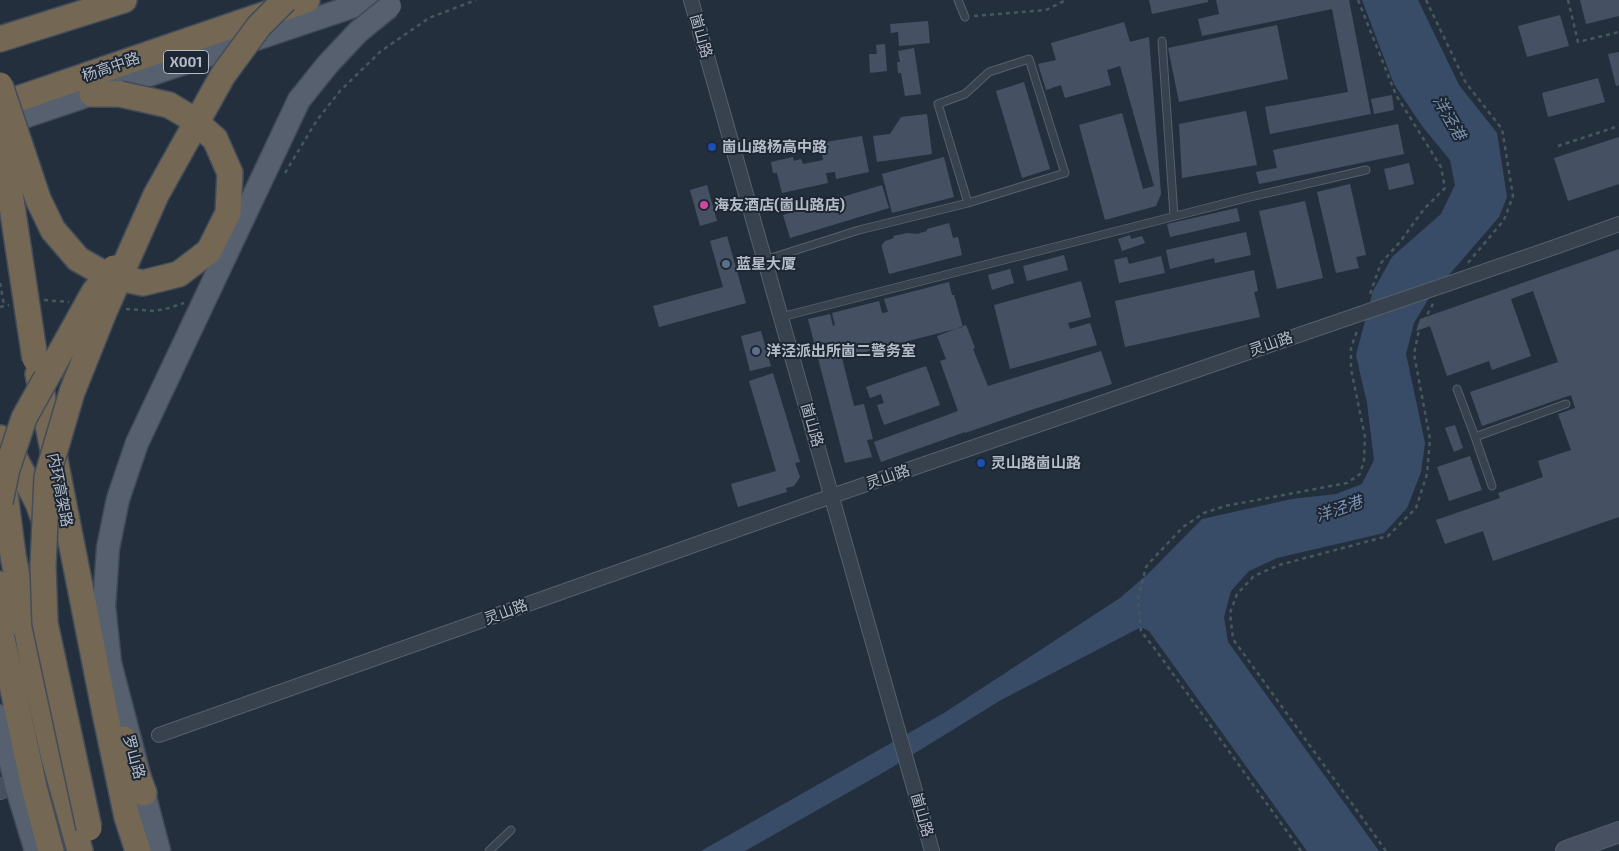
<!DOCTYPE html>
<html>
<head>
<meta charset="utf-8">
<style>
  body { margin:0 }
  canvas { display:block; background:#242f3e }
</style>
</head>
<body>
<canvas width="1619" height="851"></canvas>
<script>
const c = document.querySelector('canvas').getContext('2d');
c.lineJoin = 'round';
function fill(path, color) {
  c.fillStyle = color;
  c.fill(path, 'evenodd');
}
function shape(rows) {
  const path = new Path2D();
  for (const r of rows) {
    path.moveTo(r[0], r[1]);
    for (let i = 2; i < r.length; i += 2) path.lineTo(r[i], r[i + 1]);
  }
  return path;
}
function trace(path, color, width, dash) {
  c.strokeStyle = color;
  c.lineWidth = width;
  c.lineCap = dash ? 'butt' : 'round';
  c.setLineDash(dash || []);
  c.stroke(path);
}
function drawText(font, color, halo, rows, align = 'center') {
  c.font = font + ' "Exo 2","Noto Sans SC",sans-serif';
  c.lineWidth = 4;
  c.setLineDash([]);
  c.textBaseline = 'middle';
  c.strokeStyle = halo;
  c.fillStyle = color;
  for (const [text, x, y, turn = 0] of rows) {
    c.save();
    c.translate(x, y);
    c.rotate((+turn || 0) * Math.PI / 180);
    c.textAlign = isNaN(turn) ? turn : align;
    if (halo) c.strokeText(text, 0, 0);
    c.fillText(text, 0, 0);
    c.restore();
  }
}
fill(shape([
  [1362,0,1418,0,1459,85,1497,133,1507,197,1499,217,1429,298,1414,323,1406,354,1425,443,1421,472,1407,508,1384,533,1277,558,1249,571,1231,591,1224,617,1228,642,1379,851,1307,851,1149,631,1141,627,1001,700,886,771,745,851,701,851,944,713,1120,598,1150,572,1202,519,1292,499,1336,494,1362,484,1374,460,1367,403,1356,355,1373,291,1392,257,1441,214,1455,185,1450,160,1422,126,1394,84]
]), '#394c67');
fill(shape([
  [1149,0,1208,0,1208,2,1152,14],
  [1216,0,1349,0,1371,114,1270,134,1265,107,1348,92,1332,9,1202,36,1198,19,1219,14],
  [1580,0,1619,0,1619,16,1586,24],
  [1560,15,1569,46,1527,57,1518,26],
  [928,21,930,43,899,46,898,32,891,33,890,24],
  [1124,22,1130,42,1149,37,1161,194,1156,206,1105,220,1079,125,1122,113,1143,189,1154,186,1120,66,1107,70,1111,85,1065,98,1061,85,1046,90,1038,64,1056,60,1051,43],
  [1277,25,1288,79,1179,102,1168,48],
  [885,44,887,71,870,73,869,54,877,54,876,45],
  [914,48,921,94,905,96,901,73,898,73,897,62,900,62,898,51],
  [1619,52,1619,85,1616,86,1608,54],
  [1598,78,1605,102,1548,117,1542,93],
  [1024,82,1050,169,1022,178,996,91],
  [1392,95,1394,110,1374,114,1371,99],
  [1246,111,1257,165,1182,178,1179,124],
  [927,114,932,154,877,162,873,136,890,134,901,117],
  [1398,124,1404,154,1259,184,1256,172,1277,168,1273,150],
  [862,136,869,172,836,179,835,172,826,173,828,183,782,193,777,173,773,173,771,162,793,157,794,161,801,159,803,164,823,160,820,143],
  [1619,137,1619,184,1568,201,1554,158],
  [944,157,954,197,892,213,882,174],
  [1409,163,1414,184,1389,190,1384,169],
  [1350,184,1366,255,1356,257,1359,268,1336,273,1317,192],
  [707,185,717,221,700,226,690,190],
  [882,185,889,208,790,238,783,215],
  [1305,201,1323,278,1277,289,1259,211],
  [1237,208,1240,221,1170,237,1167,224],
  [949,223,953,238,958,237,962,255,889,274,882,248,882,245,885,241,894,238,893,236,907,233,917,234,927,231,927,229],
  [1246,232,1251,255,1215,263,1214,258,1170,269,1166,250],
  [1130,235,1131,239,1142,236,1145,243,1122,251,1118,239],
  [727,236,746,303,659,327,653,306,723,287,710,241],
  [1619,249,1619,517,1493,561,1483,531,1445,544,1436,520,1500,498,1498,493,1543,477,1538,461,1571,450,1558,414,1575,408,1571,395,1482,426,1470,392,1558,362,1533,291,1511,299,1531,356,1492,370,1489,361,1447,376,1430,326,1416,331,1420,319],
  [1064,255,1068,270,1027,281,1023,266],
  [1161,256,1165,273,1119,283,1114,260,1127,257,1129,264],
  [1010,269,1014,283,992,290,988,275],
  [1254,270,1258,291,1254,292,1260,317,1125,347,1115,301],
  [1081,281,1091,317,1068,323,1070,329,1090,323,1097,345,1010,369,994,305],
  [949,282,952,295,954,295,963,327,842,358,854,406,864,404,873,439,867,440,872,457,845,463,808,319,830,314,833,326,835,325,832,313,879,301,882,313,888,312,884,299],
  [966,325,975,348,973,349,988,386,1101,351,1112,384,1031,410,965,433,965,432,881,462,874,442,958,411,940,361,946,359,937,336],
  [761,331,771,366,750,371,741,336],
  [926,366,940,405,884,425,877,405,884,403,881,394,870,398,866,387],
  [773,373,800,462,795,463,800,477,794,486,786,488,787,492,738,507,731,484,776,471,749,381],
  [1455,425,1463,448,1454,452,1445,428],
  [1470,456,1482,490,1449,501,1437,467]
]), '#455162');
const lane = shape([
  [958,0,965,17],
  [1162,41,1174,216],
  [765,260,859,230,968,203,1065,173,1029,59,989,72,965,94,938,104,968,203],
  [781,317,1246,198,1366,170],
  [1457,389,1475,437],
  [1492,486,1475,437,1566,404],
  [489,851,511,830]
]);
const street = shape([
  [691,0,932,851],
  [1555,247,1619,224],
  [159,735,832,496,1255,350]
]);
const secondary = shape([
  [0,789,2,788],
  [1566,851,1619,832]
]);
const primary = shape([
  [0,125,372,0],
  [137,443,118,499,108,548,104,606,110,663,159,851],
  [0,716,16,785,36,851]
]);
const highway = shape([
  [0,39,124,0],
  [92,94,120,94],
  [0,105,307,0],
  [38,374,105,713,127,817,138,851],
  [0,438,13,455,38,503,46,525],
  [3,479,13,555,34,669,54,758,80,851],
  [0,584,11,622],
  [0,629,34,787,51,851],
  [124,739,144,793]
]);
trace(lane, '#565f6c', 9);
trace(street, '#565f6c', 16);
trace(secondary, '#565f6c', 22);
trace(primary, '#414a57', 25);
trace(highway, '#434c59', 28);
trace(shape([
  [1358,0,1396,95,1441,167,1445,188,1424,209,1400,242,1381,263,1369,297],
  [1426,0,1466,83,1502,129,1513,196,1504,220,1467,264],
  [1568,0,1578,42,1619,32],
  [974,16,1046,10,1066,0],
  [1558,146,1619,126],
  [285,173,317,120,340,91,381,51,429,18,476,0],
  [0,283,4,305],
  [44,300,69,302],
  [0,307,9,305],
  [126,309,155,311,169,308,184,303],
  [1301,851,1158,653,1141,631,1138,599,1146,567,1151,561,1183,527,1204,513,1225,506,1347,483,1360,474,1364,461,1365,437,1351,369,1351,348,1358,328],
  [1386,851,1233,639,1230,613,1237,594,1254,576,1279,565,1388,536,1416,508,1427,474,1430,439,1414,354,1419,330,1434,302]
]), '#44595c', 2.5, [4, 4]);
trace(lane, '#38414e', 7);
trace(street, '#38414e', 14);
trace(secondary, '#465061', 20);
trace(primary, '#56606e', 22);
trace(highway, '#746855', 25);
const streetBridge = shape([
  [1255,350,1555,247]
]);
const primaryBridge = shape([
  [137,443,299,100,328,64,358,32,390,6]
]);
const highwayBridge = shape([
  [0,85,38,199,53,230,78,259,106,275,143,283,179,274,209,251,228,213,230,173,215,139,191,118,169,105,120,94],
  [0,126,35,359],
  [0,502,7,469,24,418,94,292,114,268],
  [89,828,45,623,43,566,47,477,72,392,104,312,156,195,223,75,259,26,285,0]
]);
trace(streetBridge, '#565f6c', 16, []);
trace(primaryBridge, '#414a57', 25, []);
trace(highwayBridge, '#434c59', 28, []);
trace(streetBridge, '#38414e', 14);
trace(primaryBridge, '#56606e', 22);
trace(highwayBridge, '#746855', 25);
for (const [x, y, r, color] of [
  [712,147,5,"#1a4fb4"],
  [704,205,5,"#d1479c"],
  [726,264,5,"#5c6f8a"],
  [756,351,5,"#5c6f8a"],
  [981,463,5,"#1a4fb4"]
]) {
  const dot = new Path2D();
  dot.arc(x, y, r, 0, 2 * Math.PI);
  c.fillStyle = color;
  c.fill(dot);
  trace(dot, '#1d2633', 2);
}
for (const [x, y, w] of [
  [186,62,45]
]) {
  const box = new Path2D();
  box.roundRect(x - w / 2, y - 11.5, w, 23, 4);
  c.fillStyle = '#1d2633';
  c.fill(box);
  trace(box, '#b4bcc9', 1);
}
drawText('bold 14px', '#b4bcc9', null, [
  ["X001",186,62]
]);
drawText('15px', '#b4bcc9', '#1d2633', [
  ["崮山路",701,36,74],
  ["杨高中路",111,67,-19],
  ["灵山路",1271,344,-19],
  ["崮山路",812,425,74],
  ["灵山路",888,477,-19],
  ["内环高架路",60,490,79],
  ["灵山路",506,612,-20],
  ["罗山路",134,757,75],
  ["崮山路",922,815,74]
]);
drawText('bold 15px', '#b4bcc9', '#1d2633', [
  ["崮山路杨高中路",722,147],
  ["海友酒店(崮山路店)",714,205],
  ["蓝星大厦",736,264],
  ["洋泾派出所崮二警务室",766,351],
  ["灵山路崮山路",991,463]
], 'left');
drawText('italic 16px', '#7c92b1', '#1d2633', [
  ["洋泾港",1449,118,60],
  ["洋泾港",1339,509,-19]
]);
</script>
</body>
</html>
